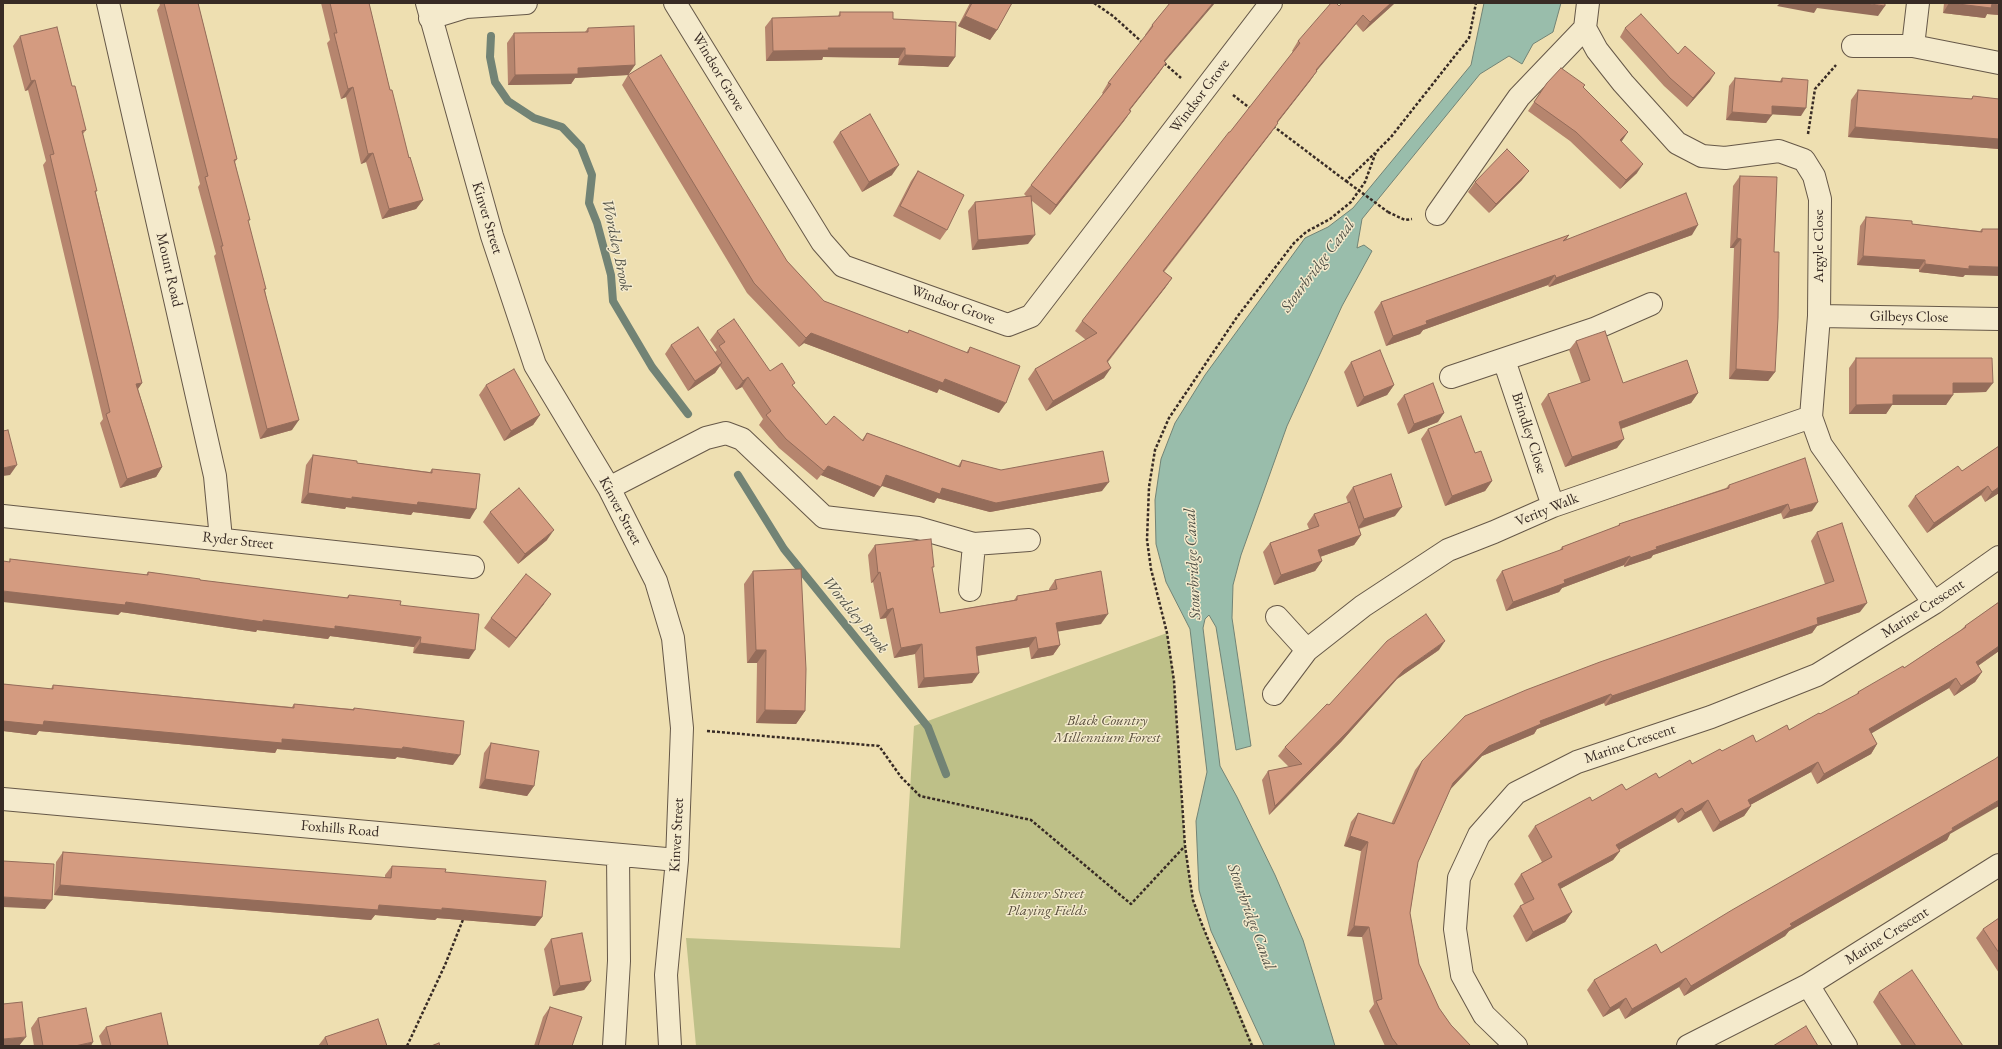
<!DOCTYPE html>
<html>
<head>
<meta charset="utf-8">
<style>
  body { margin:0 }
  #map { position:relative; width:2002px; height:1049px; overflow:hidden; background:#eedfb1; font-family:"EB Garamond",serif }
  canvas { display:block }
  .frame { position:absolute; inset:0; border:4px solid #382b25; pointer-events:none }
</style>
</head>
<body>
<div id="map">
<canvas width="2002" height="1049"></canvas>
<div class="frame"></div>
</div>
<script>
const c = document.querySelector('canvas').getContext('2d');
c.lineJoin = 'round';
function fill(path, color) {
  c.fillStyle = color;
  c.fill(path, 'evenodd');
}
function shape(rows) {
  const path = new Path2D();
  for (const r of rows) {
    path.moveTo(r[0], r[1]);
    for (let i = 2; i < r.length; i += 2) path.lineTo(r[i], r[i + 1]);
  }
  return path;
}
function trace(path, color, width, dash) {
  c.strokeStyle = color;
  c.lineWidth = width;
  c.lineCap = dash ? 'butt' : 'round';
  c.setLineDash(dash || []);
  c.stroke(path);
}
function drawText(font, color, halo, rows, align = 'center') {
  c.font = font + ' "EB Garamond",serif';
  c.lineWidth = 3;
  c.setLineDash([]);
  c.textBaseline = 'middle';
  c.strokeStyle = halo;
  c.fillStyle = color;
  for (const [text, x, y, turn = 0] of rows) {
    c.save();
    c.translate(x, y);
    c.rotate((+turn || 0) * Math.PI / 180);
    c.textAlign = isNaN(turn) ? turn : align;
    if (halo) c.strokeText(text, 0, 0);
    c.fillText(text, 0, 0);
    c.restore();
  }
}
fill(shape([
  [1167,633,1174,681,1185,846,1193,900,1201,922,1254,1046,696,1046,686,938,900,948,914,726]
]), '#bec088');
const water = shape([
  [1484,3,1561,3,1553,32,1533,44,1522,64,1509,56,1480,74,1362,219,1357,248,1364,245,1372,251,1342,306,1287,426,1241,555,1233,585,1232,618,1251,746,1236,750,1216,627,1209,615,1205,619,1203,628,1220,766,1237,797,1275,875,1303,940,1335,1046,1264,1046,1211,931,1199,890,1196,821,1207,772,1190,629,1166,582,1156,544,1155,500,1161,459,1175,423,1205,375,1305,238,1328,227,1353,208,1471,65,1484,3]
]);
fill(water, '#99bdab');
trace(water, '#728375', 1);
trace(shape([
  [491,36,490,57,495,82,508,101,534,118,562,127,581,147,592,175,589,203,597,223,611,275,613,301,652,367,688,414],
  [738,475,784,549,928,727,946,774]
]), '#728375', 8);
const minor = shape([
  [108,3,215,476,221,539],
  [427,3,492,236,535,365,609,488,656,581,673,638,682,728,677,860,666,975,670,1046],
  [675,3,822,242,843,266,1008,325,1031,316,1271,3],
  [1588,3,1585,28,1597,50,1623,83,1677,143,1702,156,1725,158,1779,151,1804,160,1814,176,1820,199,1819,316,1811,417,1821,445,1934,603],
  [1918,3,1913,46,1999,63],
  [430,18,466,7,526,3],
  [1853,46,1913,46],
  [1437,214,1519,97,1585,28],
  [1819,316,1999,319],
  [1504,360,1553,506],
  [1451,377,1594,329,1651,304],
  [609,488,706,438,726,433,742,439,824,517,918,528,974,544],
  [3,516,473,567],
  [970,590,974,544,1029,540],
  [1277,617,1307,650],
  [1274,694,1307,650,1363,606,1448,550,1494,532,1553,506,1811,417],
  [3,799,677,860],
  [1808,985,1846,1046],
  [614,1046,619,961,618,855],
  [1516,1046,1484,1015,1462,975,1455,929,1459,878,1479,835,1516,793,1577,762,1711,717,1817,675,1934,603,1999,557],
  [1688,1046,1808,985,1999,865]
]);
trace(minor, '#665848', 24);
trace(shape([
  [1094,3,1113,16,1143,43],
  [1164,63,1181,78],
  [1233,95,1251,109],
  [1273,126,1346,181,1375,153],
  [1808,134,1815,89,1836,65],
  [1388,212,1405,220,1412,219],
  [707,731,879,746,901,777,920,796,1031,820,1131,904,1185,846],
  [407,1046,445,965,464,917],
  [1252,1046,1201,922,1193,900,1190,881,1185,846,1174,681,1167,633,1151,569,1147,540,1149,487,1155,450,1169,418,1237,317,1294,243,1306,232,1330,219,1351,202,1365,182,1376,152,1391,137,1469,38,1476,3]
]), '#382b25', 2.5, [3, 2]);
trace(minor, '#f4eacc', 22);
trace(shape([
  [1346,181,1388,212]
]), '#382b25', 2.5, [3, 2]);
fill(shape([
  [159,3,198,3,237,159,235,162,248,222,266,289,265,290,292,430,260,439,214,256,216,254,198,187,200,184,157,10,160,5],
  [321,3,369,3,390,90,409,158,423,200,416,209,382,219,366,162,361,164,346,97,341,99,327,43,330,40],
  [970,3,1012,3,997,30,990,40,958,26],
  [1170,3,1165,62,1166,63,1159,73,1130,110,1131,111,1124,121,1050,215,1032,201,1028,244,972,250,968,211,975,202,1027,197,1024,194,1031,185,1103,94,1102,93,1108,83,1146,36,1145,35,1152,25],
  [1395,3,1363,32,1356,24,1316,71,1317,71,1310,81,1278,122,1271,133,1164,272,1172,278,1165,288,1108,362,1104,378,1046,411,1028,379,1035,369,1086,340,1075,331,1082,321,1293,52,1292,51,1298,41,1339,6],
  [1944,3,1999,3,1999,15,1987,14,1985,18,1943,13],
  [840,12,893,19,955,57,948,67,898,65,899,58,823,57,822,60,766,61,765,27,772,18,838,16],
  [588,28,635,65,628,75,575,78,571,84,508,85,507,43,514,33,585,32],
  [1625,28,1710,81,1687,107,1664,86,1620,37],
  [20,36,72,86,86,130,83,134,96,193,142,383,138,389,162,467,156,477,120,488,100,423,103,419,43,165,46,161,28,90,25,91,13,46],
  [628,75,787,261,824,301,907,333,909,330,966,353,970,347,999,413,939,389,937,393,804,343,799,347,747,293,622,85],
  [1735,78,1780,81,1782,78,1801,116,1772,114,1766,123,1726,120,1729,86],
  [1547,83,1583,87,1621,141,1637,173,1620,189,1570,141,1528,111],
  [1858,90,1971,99,1973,96,1999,99,1999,149,1848,137,1851,100],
  [840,132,892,175,862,192,833,142],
  [918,171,947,230,940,240,893,216,911,181],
  [1740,176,1774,252,1775,372,1768,381,1729,379,1734,248,1730,248,1733,186],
  [1522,180,1489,213,1468,192,1475,182],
  [1866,217,1912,224,1980,231,1982,229,1999,229,1963,277,1919,272,1919,269,1857,265,1860,226],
  [1569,235,1566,240,1692,235,1549,287,1548,285,1423,330,1420,334,1386,346,1374,312,1381,302],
  [717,331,770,371,793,386,826,425,862,440,867,433,958,466,962,460,1001,470,1102,491,990,512,937,498,934,503,881,485,874,497,821,475,817,480,779,448,759,425,763,419,742,387,736,390,720,366,715,373,688,391,665,354,671,345,715,352,717,350,710,340],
  [1576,341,1623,383,1698,393,1691,403,1621,429,1617,448,1565,467,1541,404,1548,394,1581,383,1569,350],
  [1856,358,1986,392,1953,393,1946,405,1892,405,1886,414,1849,414,1849,368],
  [1351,362,1394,385,1387,395,1357,407,1344,372],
  [486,385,540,415,533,425,504,441,479,395],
  [1404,395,1438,422,1408,434,1397,404],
  [1428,429,1475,453,1492,481,1485,491,1445,506,1421,439],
  [1999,446,1999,493,1985,502,1981,495,1927,533,1908,506,1915,496,1962,471],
  [313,455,357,463,430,472,432,469,470,519,413,512,411,515,346,507,345,509,301,503,306,465],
  [1729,485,1812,511,1783,519,1781,513,1653,555,1651,558,1624,567,1624,565,1562,588,1559,592,1506,611,1496,580,1502,571,1559,551,1562,547,1618,526,1619,524,1726,488],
  [1353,487,1395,516,1359,529,1361,535,1354,545,1320,557,1322,561,1315,571,1274,585,1263,552,1270,543,1309,529,1307,524,1314,514,1348,503,1346,497],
  [490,512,547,540,518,564,483,522],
  [1817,532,1860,612,1817,626,1812,633,1605,706,1604,703,1537,729,1534,734,1482,756,1451,788,1418,862,1410,913,1419,964,1439,1008,1451,1025,1471,1046,1385,1046,1369,1011,1374,1004,1362,937,1347,936,1361,851,1344,846,1351,822,1358,813,1391,824,1415,770,1422,761,1825,584,1811,541],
  [875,545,932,569,940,613,1014,600,1017,596,1049,590,1049,589,1055,580,1101,624,1058,631,1060,645,1053,655,1031,659,1029,647,977,656,972,683,918,688,915,654,894,658,886,618,880,619,873,582,871,583,868,555],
  [10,559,146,575,148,572,200,580,346,598,349,595,400,605,469,659,413,653,414,647,330,636,328,639,257,630,256,632,121,612,118,615,9,562],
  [753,571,805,711,796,724,756,723,757,663,747,663,744,584],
  [1999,602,1999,651,1978,666,1982,672,1975,682,1954,696,1949,688,1871,733,1877,744,1871,754,1817,784,1811,772,1750,805,1751,806,1744,816,1713,832,1701,810,1678,823,1675,818,1619,850,1620,851,1613,860,1560,889,1572,912,1565,922,1526,942,1513,916,1520,906,1524,904,1514,884,1521,874,1542,862,1528,836,1535,826,1592,801,1626,790,1659,778,1722,751,1756,742,1789,730,1855,696,1858,692,1904,668,1961,630,1965,626],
  [544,604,509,648,484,628,491,618],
  [1439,650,1397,679,1341,742,1269,815,1262,780,1268,771,1289,767,1278,756,1285,747,1329,705],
  [3,684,51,689,53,685,292,707,294,704,353,709,354,708,453,765,397,757,395,759,277,749,275,753,39,731,36,735,3,731],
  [491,743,534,786,527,796,479,788,484,753],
  [1950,834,1947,840,1789,931,1785,936,1684,996,1679,987,1625,1019,1619,1008,1603,1017,1587,990,1594,980,1661,953],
  [63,852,385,878,385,875,392,866,445,872,542,917,535,926,437,918,435,920,375,915,371,920,54,895,56,862],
  [1999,918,1999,973,1976,938,1983,929],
  [551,939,591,981,584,990,553,996,544,949],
  [1879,992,1963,1046,1902,1046,1873,1002],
  [550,1007,572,1046,534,1046,543,1017],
  [38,1018,91,1046,34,1046,31,1028],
  [106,1027,168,1045,168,1046,102,1046,99,1036],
  [325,1037,387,1046,318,1046]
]), '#b6856e');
fill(shape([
  [1213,3,1215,3,1157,71,1164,61],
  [1391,3,1395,3,1363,32,1370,22],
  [1780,3,1863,3,1885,6,1878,16,1817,8,1814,13,1777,6],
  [1949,3,1992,4,1999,5,1999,15,1987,14,1985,18,1943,13],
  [1363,15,1356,24,1309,80,1316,70],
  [965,16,997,30,990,40,958,26],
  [828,48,905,48,899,58,823,57,822,60,766,61,773,51],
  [905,55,955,57,948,67,898,65],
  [1166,63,1159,73,1122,120,1129,110],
  [635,65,628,75,575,78,571,84,508,85,515,75,578,68],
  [1317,71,1310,81,1270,132,1277,122],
  [1715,73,1710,81,1687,107,1693,98],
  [35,80,28,90,25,91,31,81],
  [353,87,346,97,341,99,348,89],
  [1772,106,1806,108,1801,116,1767,114],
  [1131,111,1124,121,1050,215,1056,205],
  [1732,112,1772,115,1766,123,1726,120],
  [1278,123,1271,133,1156,281,1163,271],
  [1855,127,1999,139,1999,149,1848,137],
  [1628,132,1622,141,1614,148,1620,140],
  [373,153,366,162,361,164,368,154],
  [1643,164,1637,173,1620,189,1626,180],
  [899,165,892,175,862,192,869,182],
  [1529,171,1522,180,1489,213,1496,204],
  [423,200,416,209,382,219,389,209],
  [1698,225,1692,235,1549,287,1556,278],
  [1035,235,1028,244,972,250,978,240],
  [1737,238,1741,239,1734,248,1730,248],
  [1863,256,1925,260,1919,269,1857,265],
  [1925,264,1999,267,1999,276,1965,275,1963,277,1919,272],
  [1555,275,1548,285,1423,330,1420,334,1386,346,1393,336,1426,321],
  [1172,278,1165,288,1100,371,1107,361],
  [811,333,945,379,1006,403,999,413,939,389,937,393,804,343,799,347,806,338],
  [722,363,715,373,688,391,695,381],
  [1111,368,1104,378,1046,411,1053,401],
  [1736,369,1775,372,1768,381,1729,379],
  [748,377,742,387,736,390,743,381],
  [142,383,135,393,136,384],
  [1953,383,1993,383,1986,392,1946,393],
  [1394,385,1387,395,1357,407,1364,397],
  [1698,393,1691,403,1612,432,1619,422],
  [1893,395,1953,395,1946,405,1892,405,1886,414,1849,414,1856,405],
  [1444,413,1438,422,1408,434,1414,424],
  [540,415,533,425,504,441,511,431],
  [299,420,292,430,260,439,267,429],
  [1624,439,1617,448,1565,467,1572,457],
  [17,465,10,475,3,476,3,468],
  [828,466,881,487,874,497,821,475,817,480],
  [162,467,156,477,120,488,127,479],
  [886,475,942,488,1109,482,1102,491,990,512,937,498,934,503,879,485],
  [1492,481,1485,491,1445,506,1452,496],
  [1988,486,1981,495,1927,533,1934,523],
  [1999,487,1999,493,1985,502,1992,492],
  [308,493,418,502,476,509,470,519,413,512,411,515,346,507,345,509,301,503],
  [1818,502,1812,511,1783,519,1790,510],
  [1788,504,1781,513,1653,555,1651,558,1624,567,1630,558,1656,547],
  [1402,507,1395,516,1357,529,1364,519],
  [554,530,547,540,518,564,525,554],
  [1361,535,1354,545,1311,560,1318,550],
  [1630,556,1624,565,1562,588,1559,592,1506,611,1513,602,1564,580],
  [1322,561,1315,571,1274,585,1281,575],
  [880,572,873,582,871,583,878,573],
  [3,591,126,602,263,620,335,626,421,637,414,647,330,636,328,639,257,630,256,632,121,612,118,615,3,602],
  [551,594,544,604,509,648,516,638],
  [1867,603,1860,612,1817,626,1812,633,1605,706,1612,696,1817,618],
  [893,608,886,618,880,619,887,610],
  [1108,614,1101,624,1050,633,1056,623],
  [1036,637,1029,647,969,657,976,647],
  [1445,641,1439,650,1397,679,1341,742,1269,815,1275,806,1404,670],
  [420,643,475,650,469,659,413,653],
  [922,644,915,654,894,658,901,648],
  [1060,645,1053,655,1031,659,1038,649],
  [1999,646,1999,651,1969,672,1976,662],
  [756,650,766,650,757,663,747,663],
  [1982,672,1975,682,1954,696,1961,686],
  [979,673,972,683,918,688,924,678],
  [1956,678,1949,688,1862,739,1869,729],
  [1611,694,1604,703,1537,729,1534,734,1482,756,1447,793,1453,783,1489,746,1540,721],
  [765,710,805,711,796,724,756,723],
  [3,721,44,721,282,739,403,747,460,755,453,765,397,757,395,759,277,749,275,753,39,731,36,735,3,731],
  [1877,744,1871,754,1817,784,1824,774],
  [1818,762,1811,772,1741,810,1748,800],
  [485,779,534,786,527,796,479,788],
  [1708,800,1701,810,1678,823,1685,813],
  [1999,800,1999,806,1950,834,1947,840,1789,931,1785,936,1684,996,1691,986,1790,924],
  [1751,806,1744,816,1713,832,1720,822],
  [1682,808,1675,818,1610,855,1616,845],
  [1350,836,1368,842,1361,851,1344,846],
  [1620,851,1613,860,1551,894,1558,884],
  [60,885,379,905,442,908,542,917,535,926,437,918,435,920,375,915,371,920,54,895],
  [3,897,52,900,45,909,3,907],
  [1572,912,1565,922,1526,942,1533,932],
  [1354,926,1369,927,1362,937,1347,936],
  [1686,978,1679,987,1625,1019,1632,1009],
  [591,981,584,990,553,996,560,986],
  [1626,998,1619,1008,1603,1017,1610,1008],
  [26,1037,19,1046,3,1046,3,1039],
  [93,1042,91,1046,75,1046]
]), '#946c5a');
const building = shape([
  [164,3,198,3,237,159,234,160,250,220,248,220,266,289,264,289,299,420,267,429,221,246,223,246,205,177,208,176,164,3],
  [330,3,369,3,390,90,392,90,409,158,410,157,423,200,389,209,373,153,368,154,353,87,348,89,334,33,337,33,330,3],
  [972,3,1012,3,997,30,965,16,972,3],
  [1170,3,1213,3,1164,61,1166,63,1129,110,1131,111,1056,205,1031,185,1111,84,1108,83,1153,26,1152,25,1170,3],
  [1331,3,1336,3,1339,6,1342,3,1391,3,1370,22,1363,15,1316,70,1317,71,1277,122,1278,123,1163,271,1172,278,1107,361,1111,368,1053,401,1035,369,1097,333,1082,321,1229,132,1230,132,1300,43,1298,41,1331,3],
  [1863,3,1885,3,1885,6,1863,3],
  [1950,3,1999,3,1999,5,1992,4,1991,8,1950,3],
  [840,12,893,12,893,19,956,22,955,57,905,55,905,48,828,48,829,50,773,51,772,18,840,16,840,12],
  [1641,14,1678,54,1685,46,1715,73,1693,98,1670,78,1625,28,1641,14],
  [634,26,635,65,578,68,578,74,515,75,514,33,588,32,588,28,634,26],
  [57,27,72,86,75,86,86,130,82,131,97,191,95,191,142,383,136,384,162,467,127,479,106,414,110,412,50,155,54,154,35,80,31,81,20,36,57,27],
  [661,55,787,261,824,301,908,333,909,330,968,353,970,347,1020,366,1006,403,945,379,943,383,811,333,806,338,754,283,628,75,661,55],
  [1561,68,1585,85,1583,87,1628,132,1620,140,1643,164,1626,180,1576,132,1534,102,1547,83,1561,68],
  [1735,78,1782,82,1782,78,1808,80,1806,108,1772,106,1772,115,1732,112,1735,78],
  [1858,90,1972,99,1973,96,1999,99,1999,139,1855,127,1858,90],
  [870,114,899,165,869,182,840,132,870,114],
  [1507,149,1529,171,1496,204,1475,182,1507,149],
  [918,171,964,195,947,230,900,206,918,171],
  [1740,176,1777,177,1774,252,1779,252,1778,318,1775,372,1736,369,1741,239,1737,238,1740,176],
  [1686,193,1698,225,1556,278,1555,275,1426,321,1427,324,1393,336,1381,302,1569,235,1563,241,1686,193],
  [1031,196,1035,235,978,240,975,202,1031,196],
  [1866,217,1912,221,1912,224,1982,232,1982,229,1999,229,1999,267,1969,266,1969,269,1925,264,1925,260,1863,256,1866,217],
  [734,319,770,371,782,363,795,383,792,385,826,425,834,416,863,441,867,433,960,467,962,460,1001,470,1103,451,1109,482,996,503,942,488,940,494,886,475,881,487,828,466,824,471,786,439,766,415,771,411,748,377,743,381,719,346,725,342,717,331,734,319],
  [698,327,722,363,695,381,671,345,698,327],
  [1605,331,1623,383,1687,360,1698,393,1619,422,1624,439,1572,457,1548,394,1590,380,1576,341,1605,331],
  [1380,350,1394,385,1364,397,1351,362,1380,350],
  [1856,358,1992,358,1993,383,1953,383,1953,395,1893,395,1893,404,1856,405,1856,358],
  [514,369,540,415,511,431,486,385,514,369],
  [1433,383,1444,413,1414,424,1404,395,1433,383],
  [1461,416,1475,453,1481,451,1492,481,1452,496,1428,429,1461,416],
  [8,430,17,465,3,468,3,431,8,430],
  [1999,446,1999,487,1992,492,1988,486,1934,523,1915,496,1958,466,1962,471,1999,446],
  [313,455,357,461,357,463,432,473,432,469,480,474,476,509,418,502,417,505,352,497,352,499,308,493,313,455],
  [1805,458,1818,502,1790,510,1788,504,1656,547,1657,549,1630,558,1630,556,1564,580,1565,583,1513,602,1502,571,1563,549,1562,547,1620,525,1619,524,1729,488,1729,485,1805,458],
  [1391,474,1402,507,1364,519,1353,487,1391,474],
  [519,488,554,530,525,554,490,512,519,488],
  [1350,502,1361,535,1318,550,1322,561,1281,575,1270,543,1319,526,1314,514,1350,502],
  [1842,523,1867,603,1817,618,1818,624,1612,696,1611,694,1540,721,1541,724,1489,746,1453,783,1418,862,1410,913,1419,964,1439,1008,1451,1025,1471,1046,1398,1046,1392,1038,1376,1001,1382,999,1369,927,1354,926,1368,842,1350,836,1358,813,1394,824,1422,761,1465,716,1526,690,1600,662,1834,581,1817,532,1842,523],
  [931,539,934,567,932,567,940,613,1017,600,1017,596,1057,589,1055,580,1101,571,1108,614,1056,623,1060,645,1038,649,1036,637,976,647,979,673,924,678,922,644,901,648,893,608,887,610,880,572,878,573,875,545,931,539],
  [10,559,148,575,148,572,200,579,200,580,348,598,349,595,401,601,400,605,479,614,475,650,420,643,421,637,335,626,335,629,263,620,263,622,126,602,125,605,3,591,3,561,10,562,10,559],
  [801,569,806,669,805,711,765,710,766,650,756,650,753,571,801,569],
  [526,574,551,594,516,638,491,618,526,574],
  [1999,602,1999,646,1976,662,1982,672,1961,686,1956,678,1869,729,1877,744,1824,774,1818,762,1748,800,1751,806,1720,822,1708,800,1685,813,1682,808,1616,845,1620,851,1558,884,1572,912,1533,932,1520,906,1534,899,1521,874,1552,857,1535,826,1590,797,1592,801,1622,784,1626,790,1656,773,1659,778,1690,760,1692,764,1720,749,1722,751,1753,735,1756,742,1787,725,1789,730,1819,713,1820,714,1859,693,1858,692,1903,666,1904,668,1966,627,1965,626,1999,602],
  [1426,614,1445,641,1404,670,1347,732,1275,806,1268,771,1302,764,1285,747,1327,704,1329,705,1387,641,1426,614],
  [3,684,53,689,53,685,294,708,294,704,354,710,354,708,464,721,460,755,403,747,402,749,282,739,282,743,44,721,43,725,3,721,3,684],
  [491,743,539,751,534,786,485,779,491,743],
  [1999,756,1999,800,1952,828,1953,830,1790,924,1792,926,1691,986,1686,978,1632,1009,1626,998,1610,1008,1594,980,1656,944,1661,953,1732,910,1995,759,1999,756],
  [63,852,391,878,392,866,446,869,445,872,546,881,542,917,442,908,442,910,379,905,378,910,60,885,63,852],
  [3,861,54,864,52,900,3,897,3,861],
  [1999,918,1999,953,1983,929,1999,918],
  [582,933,591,981,560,986,551,939,582,933],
  [1912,970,1963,1046,1916,1046,1879,992,1912,970],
  [22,1002,26,1037,3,1039,3,1004,22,1002],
  [550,1007,582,1017,572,1046,538,1046,550,1007],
  [86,1008,93,1042,75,1046,43,1046,38,1018,86,1008],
  [161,1013,168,1045,166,1046,111,1046,106,1027,161,1013],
  [378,1019,387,1046,328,1046,325,1037,378,1019],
  [1806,1026,1818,1046,1773,1046,1806,1026],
  [439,1043,440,1046,431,1046,439,1043]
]);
fill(building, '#d49b80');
trace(building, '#946c5a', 1);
drawText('15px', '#382b25', '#f4eacc', [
  ["Windsor Grove",718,72,59],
  ["Windsor Grove",1200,96,-53],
  ["Kinver Street",487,218,73],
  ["Argyle Close",1819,246,-90],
  ["Mount Road",169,270,77],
  ["Windsor Grove",953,305,20],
  ["Gilbeys Close",1909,317,1],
  ["Brindley Close",1529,433,72],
  ["Verity Walk",1547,510,-22],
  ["Kinver Street",620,511,62],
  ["Ryder Street",238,541,6],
  ["Marine Crescent",1923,609,-33],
  ["Marine Crescent",1630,744,-19],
  ["Foxhills Road",340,829,5],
  ["Kinver Street",677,835,-87],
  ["Marine Crescent",1887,936,-32]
]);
drawText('italic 15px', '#5a503e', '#f4eacc', [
  ["Black Country",1107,721],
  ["Millennium Forest",1107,738],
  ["Kinver Street",1047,894],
  ["Playing Fields",1047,911]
]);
drawText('italic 16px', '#505046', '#f4eacc', [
  ["Wordsley Brook",616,245,78],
  ["Stourbridge Canal",1318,266,-53],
  ["Stourbridge Canal",1193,564,-93],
  ["Wordsley Brook",855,615,51],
  ["Stourbridge Canal",1251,917,70]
]);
</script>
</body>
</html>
